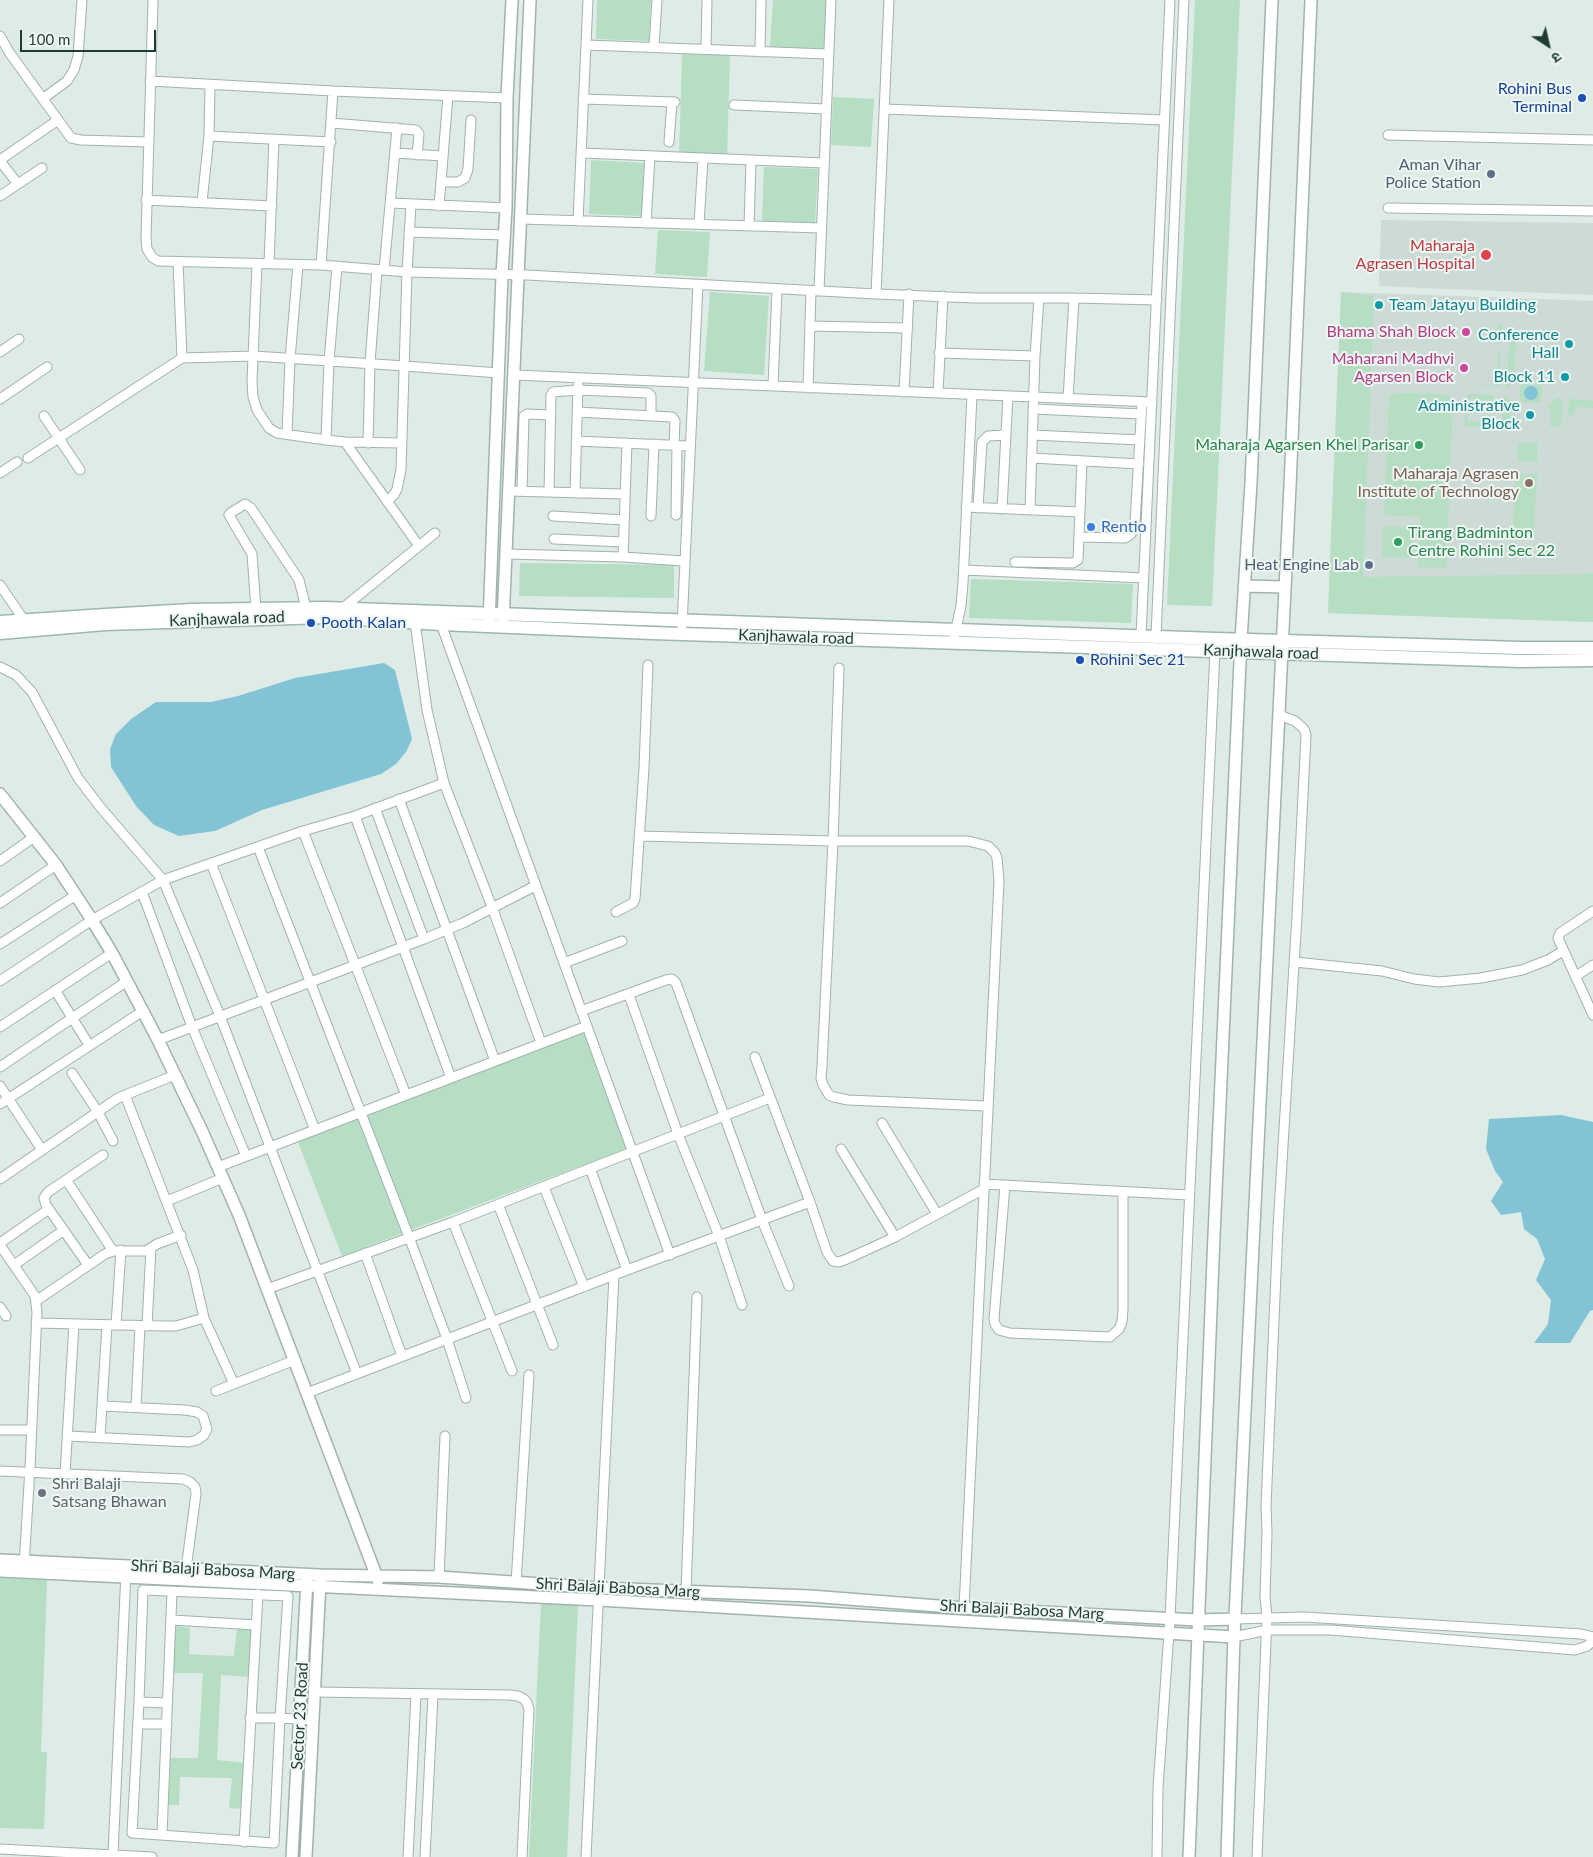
<!DOCTYPE html>
<html>
<head>
<meta charset="utf-8">
<style>
  body { margin:0 }
  #map { position:relative; width:1593px; height:1857px; overflow:hidden; background:#deebe6; font-family:Lato,"Noto Sans Devanagari",sans-serif }
  canvas { display:block }
  .north { position:absolute; left:1523px; top:20px; width:50px; height:50px; -webkit-text-stroke:4px #eff7f3; paint-order:stroke; rotate:145deg; font-size:14px; font-weight:700; line-height:20px; text-align:center; color:#1e3c35 }
  .north::after { content:''; display:block; margin:auto; width:18px; height:22px; background:#1e3c35; clip-path:polygon(50% 0,100% 100%,50% 72%,0 100%) }
  .scale { position:absolute; left:20px; top:30px; width:136px; height:22px; box-sizing:border-box; border:2px solid #1e3c35; border-top:0; padding-left:6px; font-size:15px; line-height:18px; white-space:nowrap; color:#1e3c35; -webkit-text-stroke:4px #eff7f3; paint-order:stroke }
</style>
</head>
<body>
<div id="map">
<canvas width="1593" height="1857"></canvas>
<div class="north">उ</div>
<div class="scale">100 m</div>
</div>
<script>
const c = document.querySelector('canvas').getContext('2d');
c.lineJoin = 'round';
function fill(path, color) {
  c.fillStyle = color;
  c.fill(path, 'evenodd');
}
function shape(rows) {
  const path = new Path2D();
  for (const r of rows) {
    if (r.length === 3) {
      path.moveTo(r[0] + r[2], r[1]);
      path.arc(r[0], r[1], r[2], 0, 2 * Math.PI);
      continue;
    }
    path.moveTo(r[0], r[1]);
    for (let i = 2; i < r.length; i += 2) path.lineTo(r[i], r[i + 1]);
  }
  return path;
}
function trace(path, color, width, dash) {
  c.strokeStyle = color;
  c.lineWidth = width;
  c.lineCap = dash ? 'butt' : 'round';
  c.setLineDash(dash || []);
  c.stroke(path);
}
function drawText(font, color, halo, rows, align = 'center') {
  c.font = font + ' Lato,sans-serif';
  c.lineWidth = 4;
  c.setLineDash([]);
  c.textBaseline = 'middle';
  c.strokeStyle = halo;
  c.fillStyle = color;
  for (const [text, x, y, turn = 0] of rows) {
    c.save();
    c.translate(x, y);
    c.rotate((+turn || 0) * Math.PI / 180);
    c.textAlign = isNaN(turn) ? turn : align;
    if (halo) c.strokeText(text, 0, 0);
    c.fillText(text, 0, 0);
    c.restore();
  }
}
fill(shape([
  [1381,220,1593,223,1593,295,1379,286],
  [1341,292,1593,301,1593,622,1328,613]
]), '#ccdbd5');
fill(shape([
  [597,0,651,0,649,41,596,39],
  [773,0,826,0,824,49,770,47],
  [1195,0,1240,0,1212,606,1167,605],
  [682,54,730,55,727,160,679,159],
  [833,97,874,99,871,147,831,145],
  [591,160,644,163,642,216,589,214],
  [764,167,818,169,815,223,762,221],
  [658,230,710,232,707,277,655,274],
  [710,292,769,296,764,375,704,371],
  [1341,292,1374,296,1363,577,1593,574,1593,622,1328,613],
  [1497,323,1502,323,1502,342,1497,345],
  [1513,341,1516,342,1514,377,1510,387,1507,389,1509,345,1510,343],
  [1497,349,1500,354,1499,386,1458,385,1497,385],
  [1523,384,1542,386,1541,402,1522,402,1520,399,1520,387],
  [1396,393,1441,394,1450,397,1453,404,1446,568,1418,567,1420,517,1384,515,1389,397],
  [1467,394,1494,395,1494,406,1491,405,1491,400,1469,399,1467,406],
  [1505,396,1518,408,1510,408,1510,421,1502,421,1502,397],
  [1560,398,1563,401,1561,427,1550,426,1551,409,1546,409,1555,399],
  [1569,399,1593,401,1593,408,1576,407,1575,412,1572,416,1568,413],
  [1492,414,1492,427,1464,426,1465,415,1468,416,1468,421,1490,422],
  [1518,443,1537,443,1537,461,1518,461],
  [1516,474,1537,474,1534,532,1513,531],
  [1383,526,1414,527,1413,558,1382,557],
  [520,563,674,565,674,598,519,596],
  [971,579,1133,584,1131,623,969,618],
  [584,1031,628,1148,342,1256,298,1142],
  [0,1578,47,1580,41,1752,47,1752,44,1829,0,1828],
  [541,1603,578,1605,567,1857,529,1857],
  [176,1626,190,1628,189,1654,202,1655,234,1656,237,1628,254,1628,251,1677,221,1675,217,1760,246,1763,245,1809,229,1808,232,1778,180,1777,179,1805,167,1805,169,1758,198,1758,203,1673,172,1673]
]), '#b5dec2');
fill(shape([
  [1531,393,7],
  [384,663,395,670,412,739,406,752,396,764,381,774,262,810,215,831,179,836,154,825,136,806,111,767,110,749,116,734,131,719,156,702,211,702,238,696,295,678],
  [1561,1115,1593,1122,1593,1310,1590,1311,1570,1343,1534,1343,1548,1324,1551,1300,1536,1280,1545,1259,1537,1239,1524,1229,1521,1212,1501,1215,1491,1201,1503,1182,1495,1171,1486,1149,1489,1119]
]), '#82c4d5');
const minor = shape([
  [153,0,146,239,147,249,152,257,158,261,321,265,407,272,527,275,876,294,975,298,1074,298,1157,300],
  [0,36,9,52,71,138,81,140,147,142],
  [586,45,828,54],
  [654,47,657,0],
  [706,49,707,0],
  [760,52,761,0],
  [150,81,333,91,507,98],
  [44,98,67,81,74,70,78,56,82,0],
  [583,99,675,102],
  [734,105,826,109],
  [884,109,1164,120],
  [332,123,416,130,419,134,417,155],
  [1388,135,1593,140],
  [209,136,331,142],
  [669,142,672,102],
  [395,153,443,156],
  [582,153,824,163],
  [0,160,58,120],
  [0,161,18,184],
  [441,182,458,182,465,178,468,169,471,120],
  [0,196,42,168],
  [146,200,272,206],
  [202,202,209,136,210,85],
  [391,203,506,208],
  [439,206,448,96],
  [1388,208,1593,211],
  [521,219,821,228],
  [578,221,588,0],
  [646,223,650,156],
  [699,224,703,159],
  [749,226,751,161],
  [409,232,504,235],
  [178,262,182,358],
  [269,263,274,139],
  [257,264,252,381,253,397,257,410,269,428,277,433,326,440,345,442,402,443],
  [321,265,333,91],
  [384,270,397,128],
  [819,291,831,0],
  [876,294,889,0],
  [810,326,908,328],
  [0,352,19,339],
  [939,353,1035,356],
  [514,375,1152,402],
  [773,386,777,289],
  [808,388,811,291],
  [904,392,909,294],
  [938,393,943,296],
  [0,399,47,367],
  [1068,399,1074,298],
  [1033,409,1141,414],
  [577,412,672,417,675,421,674,445],
  [44,416,80,470],
  [287,434,290,359,298,265],
  [1032,435,1140,440],
  [326,440,329,361,337,266],
  [576,441,690,446],
  [345,442,419,546],
  [368,443,370,363,377,270],
  [28,458,182,358,254,356,405,366,499,373],
  [1032,458,1139,464],
  [0,473,17,462],
  [508,491,625,494],
  [522,491,524,416,527,414,550,415],
  [549,492,551,395,553,392,578,390,648,393,651,396,651,416],
  [575,493,578,385],
  [387,501,394,495,397,489,401,470,407,272,411,204],
  [966,507,1080,512],
  [978,508,982,442,988,436,1006,435],
  [1002,509,1008,396],
  [1030,510,1035,356,1039,298],
  [676,515,677,445],
  [553,516,624,520],
  [651,516,654,444],
  [1080,537,1125,538,1131,534,1135,523,1142,402],
  [554,539,624,542],
  [506,554,623,557,684,561],
  [623,557,627,443],
  [1015,562,1073,563,1078,560,1082,461],
  [964,570,1144,578],
  [0,585,26,623],
  [343,608,435,533],
  [256,609,252,554,229,515,232,512,245,504,251,508,299,580,306,608],
  [415,622,427,710,444,783,492,907,541,1043],
  [441,624,670,1255],
  [682,626,698,284],
  [1141,636,1170,0],
  [1156,637,1184,0],
  [953,642,961,606,963,583,972,395],
  [0,667,16,675,32,692,78,778,101,808,163,880,220,1016,357,1374],
  [839,668,833,841,822,1066,821,1078,823,1085,829,1095,834,1097,848,1100,987,1106],
  [399,799,495,1061],
  [375,808,424,939],
  [355,816,451,1078],
  [303,831,406,1095],
  [639,836,833,841,968,841,988,846,995,853,997,858,999,881,964,1608],
  [258,847,409,1237,447,1339,466,1398],
  [0,861,34,837],
  [211,863,315,1130],
  [142,892,192,1027,246,1156],
  [0,903,56,865],
  [1593,911,1560,933,1558,938,1593,1015],
  [616,912,633,903,635,899,644,768,648,665],
  [0,944,76,895],
  [1295,962,1382,971,1414,979,1439,982,1481,978,1522,970,1548,960,1563,951],
  [564,963,622,941],
  [1576,976,1593,965],
  [0,981,92,920,163,880,303,831,355,816,444,783],
  [55,990,89,1045],
  [629,995,678,1134,719,1236,742,1305],
  [581,1011,666,980,672,979,676,983,762,1220,789,1286],
  [0,1027,112,953],
  [158,1040,424,939,463,923,535,886],
  [755,1057,810,1202,827,1252,833,1261,839,1262,847,1259,895,1237,984,1189],
  [0,1067,127,981],
  [72,1073,98,1112,113,1141],
  [0,1086,42,1150],
  [125,1095,193,1270,204,1318,234,1384],
  [0,1104,143,1011],
  [882,1123,937,1214],
  [841,1149,895,1237],
  [218,1167,587,1026],
  [590,1168,627,1270],
  [0,1179,118,1098,175,1075],
  [67,1181,113,1251],
  [984,1184,1189,1195],
  [1005,1185,994,1319,995,1324,999,1330,1010,1333,1110,1337,1119,1329,1122,1322,1123,1309,1123,1192],
  [544,1187,584,1287],
  [167,1201,223,1178],
  [498,1204,553,1345],
  [453,1222,512,1371],
  [0,1243,49,1209],
  [0,1245,35,1296,37,1312,30,1468,24,1566],
  [365,1253,402,1356],
  [14,1265,64,1230],
  [88,1265,46,1205,44,1198,48,1192,103,1155],
  [267,1289,453,1222,770,1098],
  [36,1301,105,1254,113,1251,146,1251,157,1244,181,1235],
  [0,1307,6,1316],
  [36,1323,163,1326,176,1326,204,1318],
  [116,1325,121,1250],
  [147,1326,151,1248],
  [216,1391,295,1360],
  [307,1393,627,1270,810,1202],
  [136,1407,140,1326],
  [0,1430,31,1430],
  [68,1436,189,1442,197,1440,204,1435,207,1429,203,1416,197,1412,185,1410,102,1406],
  [100,1438,107,1325],
  [0,1471,183,1479,190,1482,195,1487,196,1494,186,1569],
  [65,1474,74,1324],
  [439,1577,445,1436],
  [516,1583,529,1375],
  [686,1591,697,1297],
  [1235,1619,1304,1617,1581,1634,1593,1637],
  [172,1620,256,1625],
  [1234,1637,1267,1630,1331,1630,1575,1650,1587,1646,1593,1641],
  [315,1692,509,1695,518,1696,524,1699,527,1703,529,1709,522,1857],
  [139,1702,167,1703],
  [250,1718,280,1718,274,1843,132,1833,139,1702,143,1590,288,1596,280,1718,313,1720],
  [138,1724,167,1724],
  [162,1834,172,1592],
  [244,1842,258,1594],
  [0,1849,152,1857],
  [113,1854,126,1572],
  [408,1857,416,1695],
  [425,1857,433,1695],
  [586,1857,614,1275],
  [1157,1857,1158,1788,1170,1618,1215,650],
  [1257,1857,1267,1617,1265,1596,1267,1533,1266,1506,1278,1228,1297,916,1306,735,1304,729,1295,721,1279,715]
]);
const tertiary = shape([
  [1244,586,1285,587],
  [503,622,530,0],
  [489,623,502,275,506,208,507,98,512,0],
  [0,794,56,865,92,920,112,953,158,1040,202,1131,239,1215,378,1580],
  [0,1560,320,1575,439,1577,600,1588,810,1596,964,1608,1198,1620,1235,1619],
  [0,1571,599,1600,1234,1637],
  [292,1857,307,1579],
  [306,1857,320,1582],
  [1189,1857,1214,1235,1241,640,1251,483,1272,0],
  [1227,1857,1234,1637,1290,486,1311,0]
]);
const secondary = shape([
  [0,622,105,615,191,610,325,608,1216,639,1520,648,1593,648],
  [0,633,105,624,325,617,441,624,652,633,1521,661,1593,660]
]);
trace(minor, '#a1b3ad', 11);
trace(tertiary, '#a1b3ad', 14);
trace(secondary, '#9cb7af', 15);
trace(minor, '#fff', 9);
trace(tertiary, '#fff', 11);
trace(secondary, '#fff', 12);
for (const [x, y, r, color] of [
  [1582,98,5,"#1a4fb4"],
  [1491,174,5,"#5c6f8a"],
  [1486,255,6,"#e0444e"],
  [1379,305,5,"#0f9aa8"],
  [1466,332,5,"#d1479c"],
  [1569,344,5,"#0f9aa8"],
  [1464,368,5,"#d1479c"],
  [1565,377,5,"#0f9aa8"],
  [1530,415,5,"#0f9aa8"],
  [1419,445,5,"#2e9e5b"],
  [1529,483,5,"#8d6e63"],
  [1091,527,5,"#3f7fe0"],
  [1398,542,5,"#2e9e5b"],
  [1369,565,5,"#5c6f8a"],
  [311,623,5,"#1a4fb4"],
  [1080,660,5,"#1a4fb4"],
  [42,1493,5,"#6b7280"]
]) {
  const dot = new Path2D();
  dot.arc(x, y, r, 0, 2 * Math.PI);
  c.fillStyle = color;
  c.fill(dot);
  trace(dot, '#eff7f3', 2);
}
drawText('16px', '#164399', '#eff7f3', [
  ["Rohini Bus",1572,89,"right"],
  ["Terminal",1572,107,"right"],
  ["Pooth Kalan",321,623],
  ["Rohini Sec 21",1090,660]
], 'left');
drawText('16px', '#4e5e75', '#eff7f3', [
  ["Aman Vihar",1481,165],
  ["Police Station",1481,183],
  ["Heat Engine Lab",1359,565]
], 'right');
drawText('16px', '#be3a42', '#eff7f3', [
  ["Maharaja",1475,246],
  ["Agrasen Hospital",1475,264]
], 'right');
drawText('16px', '#0d838f', '#eff7f3', [
  ["Team Jatayu Building",1389,305,"left"],
  ["Conference",1559,335],
  ["Hall",1559,353],
  ["Block 11",1555,377],
  ["Administrative",1520,406],
  ["Block",1520,424]
], 'right');
drawText('16px', '#b23c85', '#eff7f3', [
  ["Bhama Shah Block",1456,332],
  ["Maharani Madhvi",1454,359],
  ["Agarsen Block",1454,377]
], 'right');
drawText('16px', '#27864d', '#eff7f3', [
  ["Maharaja Agarsen Khel Parisar",1409,445],
  ["Tirang Badminton",1408,533,"left"],
  ["Centre Rohini Sec 22",1408,551,"left"]
], 'right');
drawText('16px', '#785e54', '#eff7f3', [
  ["Maharaja Agrasen",1519,474],
  ["Institute of Technology",1519,492]
], 'right');
drawText('16px', '#366cbe', '#eff7f3', [
  ["Rentio",1101,527]
], 'left');
drawText('16px', '#1e3c35', '#eff7f3', [
  ["Kanjhawala road",227,619,-2],
  ["Kanjhawala road",796,637,2],
  ["Kanjhawala road",1261,652,2],
  ["Shri Balaji Babosa Marg",213,1570,3],
  ["Shri Balaji Babosa Marg",618,1588,3],
  ["Shri Balaji Babosa Marg",1022,1610,3],
  ["Sector 23 Road",300,1716,-87]
]);
drawText('16px', '#5b616d', '#eff7f3', [
  ["Shri Balaji",52,1484],
  ["Satsang Bhawan",52,1502]
], 'left');
</script>
</body>
</html>
